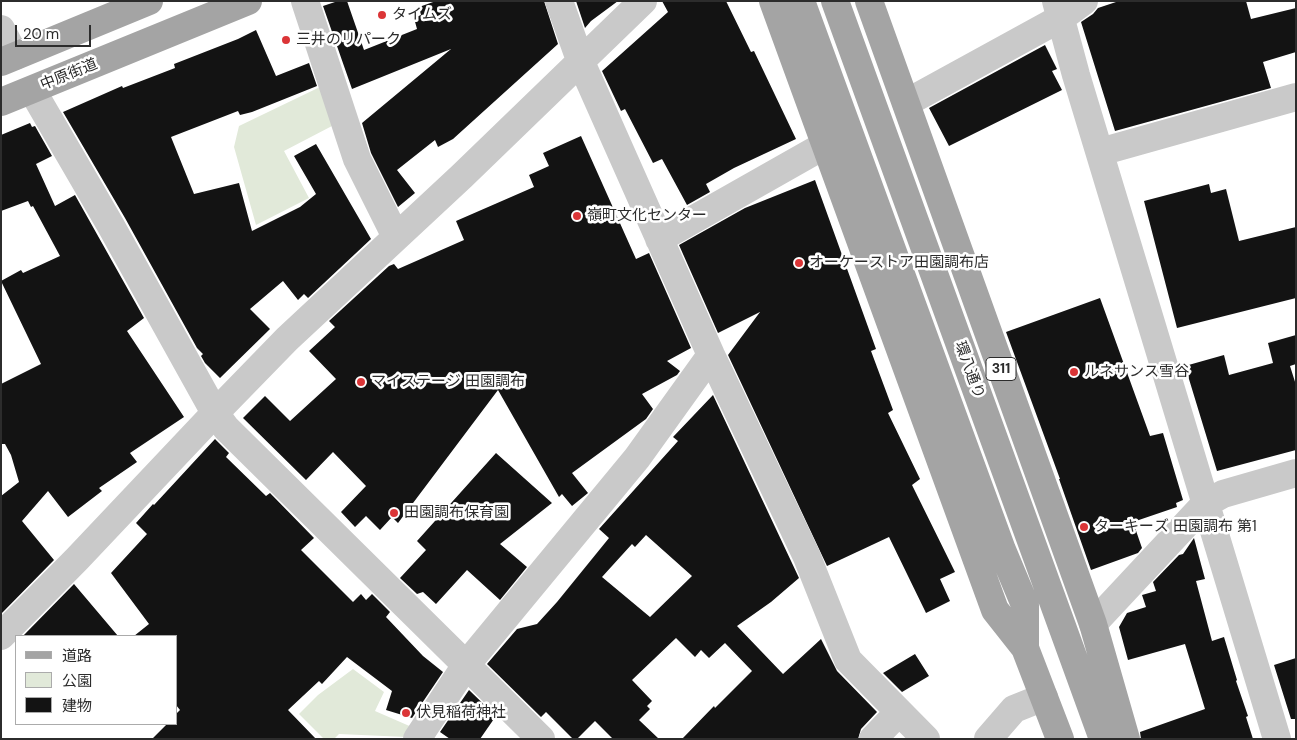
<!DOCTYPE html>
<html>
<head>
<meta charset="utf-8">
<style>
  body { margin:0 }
  #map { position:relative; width:1297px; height:740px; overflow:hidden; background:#fff; font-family:"DM Sans","Noto Sans JP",sans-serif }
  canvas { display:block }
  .frame { position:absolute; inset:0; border:2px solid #2c2c2c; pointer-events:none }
  .legend { position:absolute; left:15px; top:635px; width:162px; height:90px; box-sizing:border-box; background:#fff; border:1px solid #ababab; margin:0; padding:6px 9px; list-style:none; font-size:15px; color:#2c2c2c }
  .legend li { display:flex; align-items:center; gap:10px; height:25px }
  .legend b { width:25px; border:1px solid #ababab }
  .scale { position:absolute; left:15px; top:25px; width:76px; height:22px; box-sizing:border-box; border:2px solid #2c2c2c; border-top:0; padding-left:6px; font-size:15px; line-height:18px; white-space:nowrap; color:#2c2c2c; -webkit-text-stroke:4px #fff; paint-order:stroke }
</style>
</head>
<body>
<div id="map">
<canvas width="1297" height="740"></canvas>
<div class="frame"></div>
<ul class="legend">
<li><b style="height:6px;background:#a4a4a4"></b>道路</li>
<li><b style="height:14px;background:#e1e9d9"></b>公園</li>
<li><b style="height:14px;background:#131313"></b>建物</li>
</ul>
<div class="scale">20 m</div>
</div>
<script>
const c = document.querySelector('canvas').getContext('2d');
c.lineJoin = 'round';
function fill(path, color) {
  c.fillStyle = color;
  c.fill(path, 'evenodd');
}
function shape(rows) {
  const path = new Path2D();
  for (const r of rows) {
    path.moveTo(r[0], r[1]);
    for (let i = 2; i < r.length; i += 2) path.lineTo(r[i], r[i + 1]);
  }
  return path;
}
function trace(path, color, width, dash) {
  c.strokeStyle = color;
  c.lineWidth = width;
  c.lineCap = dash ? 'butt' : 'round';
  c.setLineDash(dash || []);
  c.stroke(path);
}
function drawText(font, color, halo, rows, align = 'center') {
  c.font = font + ' "DM Sans","Noto Sans JP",sans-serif';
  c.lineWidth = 5;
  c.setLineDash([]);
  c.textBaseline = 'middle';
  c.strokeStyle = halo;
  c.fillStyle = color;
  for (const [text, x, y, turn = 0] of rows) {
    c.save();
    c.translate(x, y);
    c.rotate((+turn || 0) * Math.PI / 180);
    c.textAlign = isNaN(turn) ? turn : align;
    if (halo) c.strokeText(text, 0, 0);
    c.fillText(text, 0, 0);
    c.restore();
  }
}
fill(shape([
  [320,87,332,126,284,151,309,198,256,225,234,147,239,126],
  [353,669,384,692,375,711,414,728,406,737,339,734,334,739,324,739,299,714,318,695]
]), '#e1e9d9');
fill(shape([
  [338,1,347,1,364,50,417,29,414,18,421,15,419,7,436,1,544,1,558,44,453,139,438,147,435,140,397,170,415,193,398,207,371,153,362,123,451,49,352,89,323,6],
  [576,1,618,1,591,21,585,28],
  [662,1,726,1,751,52,754,51,796,139,734,168,706,184,710,192,687,205,662,159,653,163,625,109,621,111,602,71,668,12],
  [1119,1,1246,1,1251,19,1296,8,1296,52,1263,62,1271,88,1115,131,1081,22,1093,14,1098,8],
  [256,30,276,76,309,63,317,86,252,112,240,115,238,111,171,137,194,194,239,183,252,231,300,207,316,194,294,156,316,144,371,239,308,298,304,294,298,300,283,281,250,309,270,329,220,378,205,363,201,356,203,354,197,348,125,218,63,112,122,86,123,88,175,68,174,64,238,39],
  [1045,45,1057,69,1052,71,1062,90,949,146,929,108],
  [30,123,32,127,35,126,52,156,36,164,55,206,75,195,144,318,127,331,184,417,130,453,137,462,99,488,102,491,68,517,48,491,22,521,54,560,1,614,1,496,19,482,11,455,5,444,1,444,1,384,41,364,1,281,21,270,23,273,60,256,33,206,31,207,28,201,1,211,1,135],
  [581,136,636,259,649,253,691,348,667,361,680,371,677,375,642,394,653,409,646,419,572,473,588,493,572,506,562,494,559,497,498,390,398,523,392,517,380,530,366,516,355,527,341,512,366,486,333,452,306,480,243,418,265,396,290,421,336,379,309,351,335,327,329,321,389,266,394,264,398,269,464,240,456,221,534,187,529,175,549,166,543,153],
  [815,180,876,349,871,351,893,410,888,413,920,479,912,485,955,572,940,579,950,601,926,613,889,537,827,566,728,355,760,312,718,333,679,245,745,208],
  [1209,184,1211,193,1226,189,1239,241,1296,227,1296,298,1177,328,1144,201],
  [1100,298,1150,436,1163,433,1183,500,1176,503,1177,507,1133,522,1142,548,1138,553,1091,570,1059,479,1060,479,1006,332],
  [1296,335,1296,364,1290,366,1296,385,1296,450,1217,471,1185,366,1224,355,1229,375,1273,363,1268,343],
  [713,395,799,578,771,602,737,626,783,674,821,639,837,671,877,712,861,729,858,739,682,739,714,706,715,708,752,671,725,643,709,658,701,650,695,657,676,638,632,680,652,701,647,706,650,709,639,720,659,739,613,739,595,721,577,739,573,739,546,712,541,717,487,664,517,629,537,624,557,602,609,538,599,529,678,441,673,437],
  [646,535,692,576,650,617,602,577,632,544,635,547],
  [215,439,229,453,226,457,266,496,270,493,314,538,301,550,353,602,361,594,366,600,372,594,390,612,386,617,423,656,443,672,412,718,386,710,392,691,347,657,322,684,319,681,288,710,316,739,152,739,167,724,176,724,176,714,180,710,176,705,176,636,134,636,149,624,111,573,147,534,136,523,153,504,154,505],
  [496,453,552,503,500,544,527,567,500,600,467,570,436,604,423,592,417,594,400,578,426,550,417,541],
  [1194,538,1205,579,1196,581,1212,641,1224,637,1237,680,1236,681,1248,716,1246,717,1253,739,1141,739,1140,732,1205,709,1185,644,1128,660,1119,627,1127,613,1146,607,1142,595,1156,591,1153,582,1179,555,1183,554],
  [74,584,118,636,23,636],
  [915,654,929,676,902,692,883,673],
  [1296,658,1296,719,1291,719,1274,665],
  [469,690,496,716,480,739,450,739,440,732]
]), '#131313');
trace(shape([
  [305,1,357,159,396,237],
  [559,1,580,60,711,355,807,557,848,660,926,739],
  [1056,1,1076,75,1277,739],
  [1,29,15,56],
  [32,90,111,226,215,413,226,428,541,739],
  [906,103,1061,18,1084,1],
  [1100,152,1296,97],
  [659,239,825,145],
  [1093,624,1205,504,1223,494,1296,473],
  [1,636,77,559,215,413,287,339,462,176,643,1],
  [417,739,466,665,637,458,711,355],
  [873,739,899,712],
  [988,739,1014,709,1044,697]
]), '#c9c9c9', 28);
trace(shape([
  [773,1,995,610,1025,648],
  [801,1,1002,550,1025,605,1025,648,1060,739],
  [835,1,1103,739],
  [869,1,1093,624,1126,739],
  [1,62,149,1],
  [1,102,248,1]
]), '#a4a4a4', 28);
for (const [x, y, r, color] of [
  [382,15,5,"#db3537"],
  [286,40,5,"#db3537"],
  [577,216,5,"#db3537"],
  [799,263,5,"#db3537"],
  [1074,372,5,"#db3537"],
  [361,382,5,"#db3537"],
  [394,513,5,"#db3537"],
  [1084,527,5,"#db3537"],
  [406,713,5,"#db3537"]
]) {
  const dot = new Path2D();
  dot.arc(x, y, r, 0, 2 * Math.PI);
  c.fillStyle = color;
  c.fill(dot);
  trace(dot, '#fff', 2);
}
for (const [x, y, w] of [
  [1001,369,30]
]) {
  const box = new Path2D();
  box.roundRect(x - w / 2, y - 11.5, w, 23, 4);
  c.fillStyle = '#fff';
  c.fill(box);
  trace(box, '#2c2c2c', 1);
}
drawText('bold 14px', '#2c2c2c', null, [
  ["311",1001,369]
]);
drawText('15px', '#2c2c2c', '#fff', [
  ["タイムズ",392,15],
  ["三井のリパーク",296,40],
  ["嶺町文化センター",587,216],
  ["オーケーストア田園調布店",809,263],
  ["ルネサンス雪谷",1084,372],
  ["マイステージ 田園調布",371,382],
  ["田園調布保育園",404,513],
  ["ターキーズ 田園調布 第1",1094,527],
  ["伏見稲荷神社",416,713]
], 'left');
drawText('15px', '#2c2c2c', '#fff', [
  ["中原街道",69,75,-22],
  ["環八通り",969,370,70]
]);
</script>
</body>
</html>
